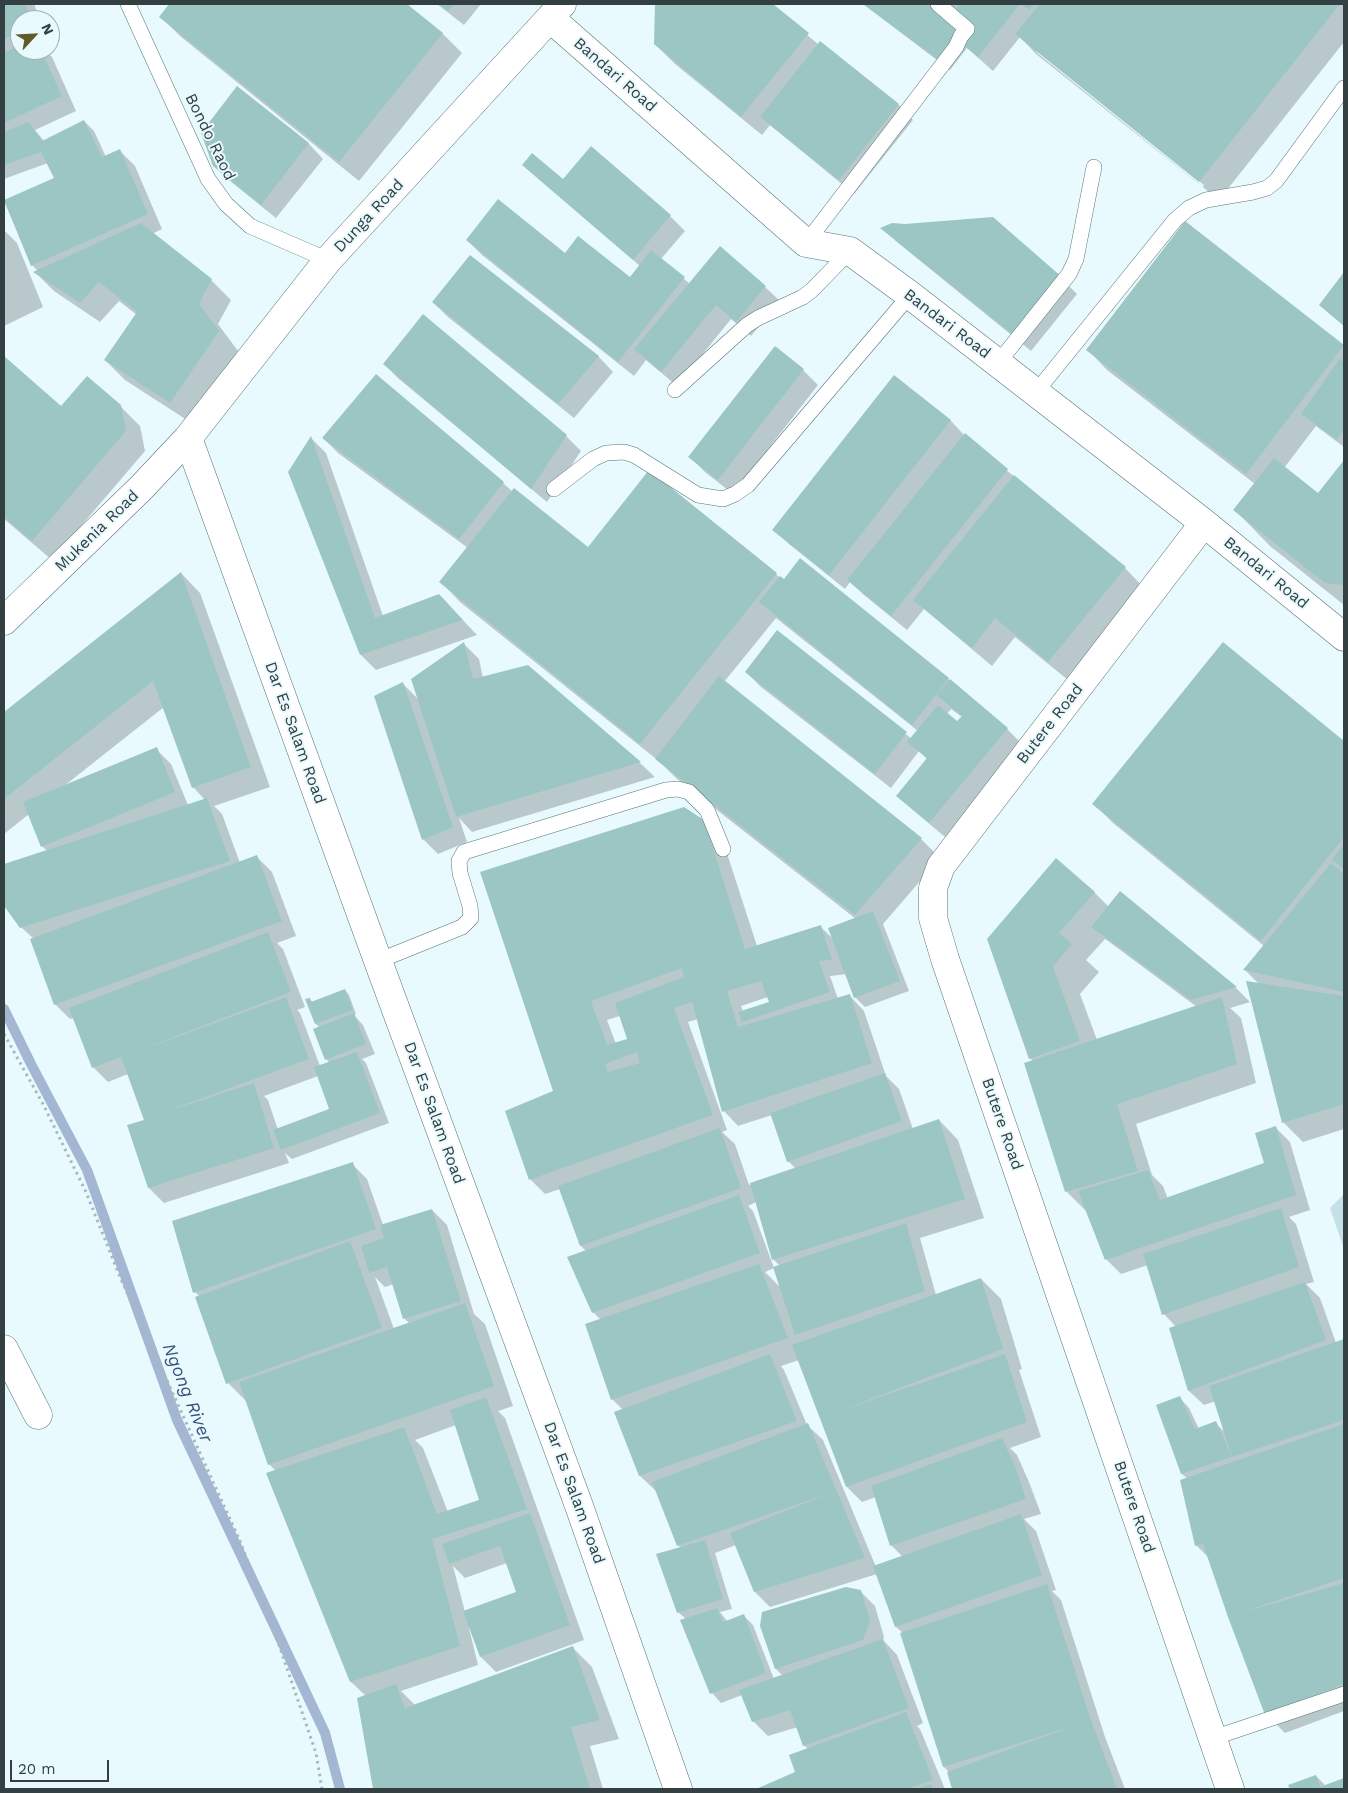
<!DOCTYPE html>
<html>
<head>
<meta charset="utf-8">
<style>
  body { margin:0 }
  #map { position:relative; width:1348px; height:1793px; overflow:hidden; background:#e8fafe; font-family:"Work Sans",sans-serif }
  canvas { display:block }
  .frame { position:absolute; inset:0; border:5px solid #333f41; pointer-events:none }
  .north { position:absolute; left:10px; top:10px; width:50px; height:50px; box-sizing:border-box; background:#e8fafe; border:1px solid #a0afb2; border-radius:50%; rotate:65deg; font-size:14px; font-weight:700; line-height:20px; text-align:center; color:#333f41 }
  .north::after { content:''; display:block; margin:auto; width:18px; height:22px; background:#605b27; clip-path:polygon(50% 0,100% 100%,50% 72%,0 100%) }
  .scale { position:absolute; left:10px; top:1760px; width:99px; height:22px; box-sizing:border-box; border:2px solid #333f41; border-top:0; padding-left:6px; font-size:15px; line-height:18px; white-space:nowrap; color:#333f41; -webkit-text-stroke:4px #e8fafe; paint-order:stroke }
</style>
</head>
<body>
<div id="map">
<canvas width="1348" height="1793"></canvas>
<div class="frame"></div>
<div class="north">N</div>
<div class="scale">20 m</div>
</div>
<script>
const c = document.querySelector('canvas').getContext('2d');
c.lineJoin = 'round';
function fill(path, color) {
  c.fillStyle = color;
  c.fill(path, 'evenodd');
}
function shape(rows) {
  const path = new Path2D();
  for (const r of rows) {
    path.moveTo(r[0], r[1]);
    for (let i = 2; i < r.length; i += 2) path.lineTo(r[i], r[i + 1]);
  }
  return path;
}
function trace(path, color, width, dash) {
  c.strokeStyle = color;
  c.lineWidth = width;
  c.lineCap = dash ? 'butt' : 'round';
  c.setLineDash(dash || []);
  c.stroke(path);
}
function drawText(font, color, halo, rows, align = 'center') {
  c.font = font + ' "Work Sans",sans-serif';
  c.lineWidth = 4;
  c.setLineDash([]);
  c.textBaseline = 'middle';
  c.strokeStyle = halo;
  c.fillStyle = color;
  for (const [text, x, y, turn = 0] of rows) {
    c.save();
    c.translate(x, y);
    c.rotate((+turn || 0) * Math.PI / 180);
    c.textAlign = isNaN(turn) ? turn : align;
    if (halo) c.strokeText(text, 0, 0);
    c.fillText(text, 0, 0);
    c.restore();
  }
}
fill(shape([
  [1344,1194,1344,1249,1330,1208]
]), '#c4e1e7');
fill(shape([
  [4,4,34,4,40,20,20,20,20,50,45,50,52,57,76,111,35,130,44,141,84,121,94,131,106,157,120,151,135,166,162,229,152,234,211,280,231,300,218,324,238,351,190,422,125,380,105,360,137,315,119,301,100,322,54,291,35,272,38,271,32,265,4,201,56,179,48,163,4,179],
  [171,4,406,4,442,33,462,53,359,181,180,36,161,17],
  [437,4,481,4,464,25],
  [656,4,771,4,819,45,820,43,899,105,913,120,854,194,770,125,762,135,675,64,655,44],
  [863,4,1344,4,1344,42,1219,200,1036,54,1020,37,993,71,967,48,950,70],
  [1038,51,1204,185,1203,187,1036,52],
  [238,88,309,144,323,159,276,218,230,181,214,166],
  [591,148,670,216,685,231,661,259,690,284,765,287,780,301,751,336,731,319,677,386,646,360,634,376,482,255,467,240,565,255,630,279,640,266,539,179,524,165,563,181],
  [1185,223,1344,346,1344,447,1316,426,1284,468,1318,495,1344,462,1344,605,1270,546,1235,510,1255,484,1107,370,1088,350],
  [882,228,1062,279,1077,294,1031,351,897,242],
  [4,230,17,243,43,307,4,326],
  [470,257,599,357,613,372,574,418,448,317,433,302],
  [1344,274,1344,326,1321,305],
  [775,348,803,370,818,385,733,494,705,472,690,457],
  [4,358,62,407,120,406,140,426,145,451,52,560,4,519],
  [384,364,566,436,581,451,547,502,399,379],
  [894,377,951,421,964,435,1125,568,1144,588,1068,680,1015,637,992,666,924,609,907,630,864,595,850,582,845,589,789,544,774,529],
  [311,438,326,453,383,616,439,595,477,635,376,670,361,655,289,472],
  [323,438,503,483,513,492,588,549,776,574,780,578,948,679,1007,729,1022,744,945,837,913,810,898,796,928,760,919,751,891,788,761,687,746,672,777,632,912,739,918,731,776,618,724,682,921,839,940,858,883,924,909,991,865,1007,855,997,847,974,830,976,838,999,850,996,864,1011,886,1076,899,1089,913,1129,939,1120,958,1140,984,1218,920,1238,936,1295,981,1279,1001,1299,1022,1369,1019,1370,1041,1437,1010,1448,1017,1455,1029,1482,1041,1514,1024,1519,1036,1531,1056,1590,1052,1591,1061,1600,1105,1737,1125,1789,954,1789,948,1773,950,1773,944,1767,901,1634,903,1633,896,1627,877,1574,770,1607,755,1592,736,1545,715,1553,732,1609,720,1612,727,1621,743,1615,753,1625,774,1679,783,1676,776,1669,762,1626,860,1591,875,1606,884,1637,883,1640,897,1655,923,1723,917,1726,920,1729,945,1789,759,1789,797,1773,808,1749,804,1745,798,1727,768,1736,753,1721,742,1695,721,1703,712,1693,686,1619,678,1612,681,1548,678,1545,657,1490,655,1490,640,1476,623,1410,612,1399,601,1320,593,1312,586,1251,581,1246,560,1189,545,1194,530,1179,555,1091,531,1022,683,809,723,841,757,946,821,927,834,940,856,919,676,778,660,762,460,602,441,582,468,548,338,453],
  [951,709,962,717,958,723,947,714],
  [768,997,770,1002,743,1012,741,1006],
  [620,1016,629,1039,616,1044,607,1020],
  [698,1019,724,1111,738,1126,772,1115,788,1161,796,1169,749,1185,735,1144,722,1132,727,1130,688,1022],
  [756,1202,773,1259,780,1266,774,1268,753,1211,748,1206],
  [774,1268,781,1288,765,1272],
  [799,1360,847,1487,862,1502,876,1497,891,1545,903,1557,876,1567,823,1440,807,1425,784,1370,781,1366],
  [181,573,200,593,270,787,214,806,222,814,240,863,257,857,272,872,296,936,277,943,283,949,305,1007,297,1010,300,1013,320,1066,330,1063,326,1059,320,1028,316,1024,309,999,313,1002,345,990,349,995,356,1014,354,1015,363,1025,375,1054,362,1059,366,1063,389,1123,292,1159,285,1153,289,1163,164,1203,149,1188,129,1125,145,1121,128,1074,108,1082,93,1067,74,1018,70,1019,55,1004,34,939,21,927,4,904,4,865,47,851,42,846,29,814,4,834,4,714],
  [164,707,193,787,205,800,188,805,171,764,156,749,64,786],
  [318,1076,331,1110,278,1130,268,1100,264,1096],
  [464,644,479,659,483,678,527,666,640,763,655,777,472,832,459,818,467,842,438,854,423,839,403,684,419,700],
  [1223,644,1344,742,1344,1129,1303,1142,1283,1122,1259,984,1245,970,1264,946,1113,823,1094,804],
  [1094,892,1109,907,1120,893,1236,988,1250,1002,1230,1008,1241,1018,1256,1083,1136,1124,1152,1175,1163,1186,1168,1199,1265,1163,1275,1127,1290,1142,1310,1210,1289,1217,1296,1224,1314,1282,1306,1284,1320,1298,1336,1343,1344,1340,1344,1711,1285,1733,1266,1714,1209,1558,1197,1546,1182,1481,1188,1479,1182,1474,1157,1406,1180,1398,1189,1408,1199,1429,1215,1423,1226,1433,1216,1401,1204,1405,1189,1391,1176,1327,1164,1314,1148,1265,1121,1274,1106,1259,1086,1211,1067,1192,1025,1064,1033,1061,1030,1058,988,939],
  [1105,939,1108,941,1197,1007,1097,1040,1080,994,1099,972,1086,960],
  [352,1164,367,1179,383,1225,432,1210,447,1225,474,1314,485,1324,513,1406,498,1411,505,1418,584,1640,496,1672,481,1657,471,1628,469,1628,478,1665,401,1691,416,1706,572,1647,592,1667,619,1739,590,1746,603,1789,375,1789,366,1696,351,1682,276,1471,269,1464,248,1403,228,1383,199,1296,195,1292],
  [375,1277,385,1287,394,1284,404,1318,410,1324,394,1329],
  [456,1425,480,1501,448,1512,423,1448,415,1440],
  [507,1563,517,1593,465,1612,453,1566,465,1578],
  [1316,1776,1326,1786,1344,1780,1344,1789,1291,1789,1290,1785]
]), '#0003');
trace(shape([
  [4,1009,31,1064,87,1170,177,1420,325,1733,340,1789]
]), '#a3b7d2', 10);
fill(shape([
  [4,4,25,4,32,20,20,20,20,32,4,39],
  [169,4,407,4,443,33,339,162,159,17],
  [439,4,454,4,448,11],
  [655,4,773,4,809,33,741,117,654,44],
  [863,4,934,4,965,27,940,61],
  [960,4,1020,4,978,57,960,42,970,29,952,13],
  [1021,4,1034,4,1029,10],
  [1040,4,1340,4,1199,182,1015,34],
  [820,41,899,104,839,180,760,117],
  [20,46,20,50,41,50,62,96,4,123,4,52],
  [237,86,309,143,261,205,213,166,201,133],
  [84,120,102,157,120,149,148,214,31,266,4,200,54,178,41,152,4,165,4,132,29,122,42,141],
  [591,146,671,215,633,260,522,165,532,153,563,179],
  [498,199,565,253,578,236,630,277,651,250,685,277,618,362,466,240],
  [993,217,1063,278,1016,337,880,228,892,223,905,224],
  [1185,221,1344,345,1246,474,1086,350],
  [141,223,212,279,199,304,219,331,170,403,104,360,137,312,99,282,80,303,33,272],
  [720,246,766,286,736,322,716,305,661,372,634,349],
  [470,255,599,356,558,404,432,302],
  [1344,272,1344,326,1319,305],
  [423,314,567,435,531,489,383,364],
  [775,346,804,369,718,480,688,457],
  [4,356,61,406,87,376,121,405,126,431,32,541,4,517],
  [1340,358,1344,362,1344,429,1337,440,1301,414],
  [376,374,504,482,459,539,322,438],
  [894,375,951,420,829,575,772,530],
  [965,433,1008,469,891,616,847,580],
  [311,436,375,618,439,594,463,620,360,655,288,472],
  [1274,458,1318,493,1344,460,1344,585,1325,583,1233,510],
  [649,470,777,573,640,744,439,582,514,488,588,547],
  [1014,475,1126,567,1048,662,995,618,972,648,913,600],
  [800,558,949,678,912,725,759,602,780,576,784,579],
  [181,572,251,767,192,788,153,681,4,799,4,712],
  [777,630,907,732,875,774,745,672],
  [464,642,473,679,528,665,641,762,456,817,411,679],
  [1223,642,1344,741,1344,837,1261,941,1092,804],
  [719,676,922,838,855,915,655,759],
  [950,679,1008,728,929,823,896,796,927,758,907,742,938,705,957,721,962,716,936,695],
  [403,682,453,827,422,840,374,696],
  [157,747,175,792,41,847,23,802],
  [207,798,230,861,20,928,4,906,4,864],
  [684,807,704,820,745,949,821,925,832,960,819,961,830,992,742,1022,738,1012,769,1002,761,981,727,991,738,1027,850,994,872,1063,722,1112,692,1002,674,1008,713,1115,529,1180,505,1111,553,1091,480,872],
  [682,968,684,977,615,1003,627,1039,607,1045,591,1001],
  [637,1052,640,1063,608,1072,605,1064],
  [1344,844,1344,869,1332,859],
  [257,855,282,921,54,1005,30,939],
  [1056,858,1095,892,1059,933,1072,944,1053,966,1080,1041,1029,1059,987,939],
  [1331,863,1344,874,1344,992,1243,970],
  [1120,891,1237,987,1191,1000,1091,927],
  [873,911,900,981,854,998,828,928],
  [268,932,291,992,130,1054,286,997,309,1059,162,1113,254,1083,274,1148,148,1188,127,1125,144,1120,121,1057,92,1068,69,1008],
  [1246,981,1344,996,1344,1104,1282,1123],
  [345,989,353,1010,315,1024,305,999,310,998,311,1002],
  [1222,997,1237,1064,1117,1104,1138,1171,1065,1192,1024,1063],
  [354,1013,366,1044,325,1060,313,1029],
  [357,1052,380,1113,281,1150,273,1130,329,1109,314,1067],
  [885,1073,902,1121,787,1162,770,1113],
  [939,1119,965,1199,772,1260,750,1183],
  [1276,1126,1296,1195,1105,1260,1078,1191,1148,1170,1160,1200,1264,1163,1255,1133],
  [720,1128,741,1188,580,1246,558,1186],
  [353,1162,376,1229,193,1293,172,1221],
  [739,1195,760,1253,592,1313,567,1257],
  [1281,1208,1299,1267,1162,1315,1143,1254],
  [432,1209,461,1301,403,1319,387,1267,369,1273,361,1246,384,1238,380,1225],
  [906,1223,925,1291,795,1335,773,1267],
  [350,1241,382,1328,226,1384,195,1297],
  [759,1264,788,1338,611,1400,585,1324],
  [981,1278,1003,1349,839,1411,1005,1354,1027,1422,846,1487,792,1345],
  [1305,1282,1326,1340,1188,1391,1169,1328],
  [465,1303,494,1386,268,1465,239,1382],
  [1344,1339,1344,1420,1181,1474,1156,1405,1180,1396,1195,1429,1216,1421,1232,1457,1209,1386],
  [770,1354,797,1421,639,1476,614,1412],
  [486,1397,527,1509,432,1539,460,1646,350,1682,266,1473,404,1427,437,1514,479,1500,450,1410],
  [808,1423,865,1558,754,1592,730,1533,833,1492,677,1546,652,1482],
  [1344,1424,1344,1578,1240,1613,1344,1583,1344,1684,1265,1715,1228,1617,1203,1544,1195,1546,1180,1480],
  [1002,1438,1015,1466,1026,1499,890,1546,871,1486],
  [530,1513,570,1625,480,1657,463,1611,516,1592,500,1546,449,1564,442,1544],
  [1021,1514,1042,1575,895,1627,873,1566],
  [705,1540,723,1599,677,1613,656,1554],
  [1047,1584,1091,1720,1117,1789,952,1789,947,1772,1077,1725,943,1767,900,1633],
  [846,1587,861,1590,870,1621,863,1640,775,1669,760,1626,762,1612],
  [717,1608,723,1622,744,1614,766,1673,710,1694,680,1620],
  [883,1639,909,1708,803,1746,790,1710,752,1722,739,1690],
  [573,1646,600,1720,571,1727,590,1789,373,1789,357,1698,396,1684,405,1708],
  [906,1712,933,1780,907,1789,756,1789,795,1772,789,1755],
  [1316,1775,1320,1787,1344,1778,1344,1789,1290,1789,1288,1785],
  [931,1784,933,1789,916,1789]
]), '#9bc6c3');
const service = shape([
  [128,4,208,179,226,204,250,226,328,260],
  [806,243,956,47,961,36,967,29,938,4],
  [998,363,1069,274,1076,259,1094,167],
  [675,390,747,325,758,318,803,297,812,290,850,251],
  [1036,392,1175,220,1189,208,1206,200,1253,192,1267,188,1276,181,1344,88],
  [554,489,593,459,606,453,624,452,634,455,698,495,723,499,735,494,748,485,910,295],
  [378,961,462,927,471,918,470,906,460,873,459,861,464,852,666,790,678,789,689,792,707,810,723,849],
  [1213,1738,1344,1694]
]);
const minor = shape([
  [550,18,806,243,850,251,910,295,1204,523,1344,637],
  [188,438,378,961,578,1503,678,1789],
  [1204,523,941,866,933,888,933,918,945,959,1230,1789],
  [4,621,142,487,188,438,328,260,550,18,562,4],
  [4,1349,38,1415]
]);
trace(service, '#587379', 16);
trace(minor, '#587379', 29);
trace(shape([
  [4,1034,43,1104,86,1192,120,1277,240,1541,279,1645,316,1753,322,1789]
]), '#a8b8bb', 3, [2.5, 4]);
trace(service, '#fff', 15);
trace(minor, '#fff', 28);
drawText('16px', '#333f41', '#e8fafe', [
  ["Bandari Road",615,75,41],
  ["Bondo Raod",210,137,64],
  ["Dunga Road",369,216,-47],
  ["Bandari Road",947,324,37],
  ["Mukenia Road",97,531,-44],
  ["Bandari Road",1266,573,39],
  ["Butere Road",1050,724,-52],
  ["Dar Es Salam Road",295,733,70],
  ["Dar Es Salam Road",434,1113,70],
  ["Butere Road",1002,1124,71],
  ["Dar Es Salam Road",574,1493,70],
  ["Butere Road",1134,1507,71]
]);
drawText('italic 18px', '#36537b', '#e8fafe', [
  ["Ngong River",187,1393,68]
]);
</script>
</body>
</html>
